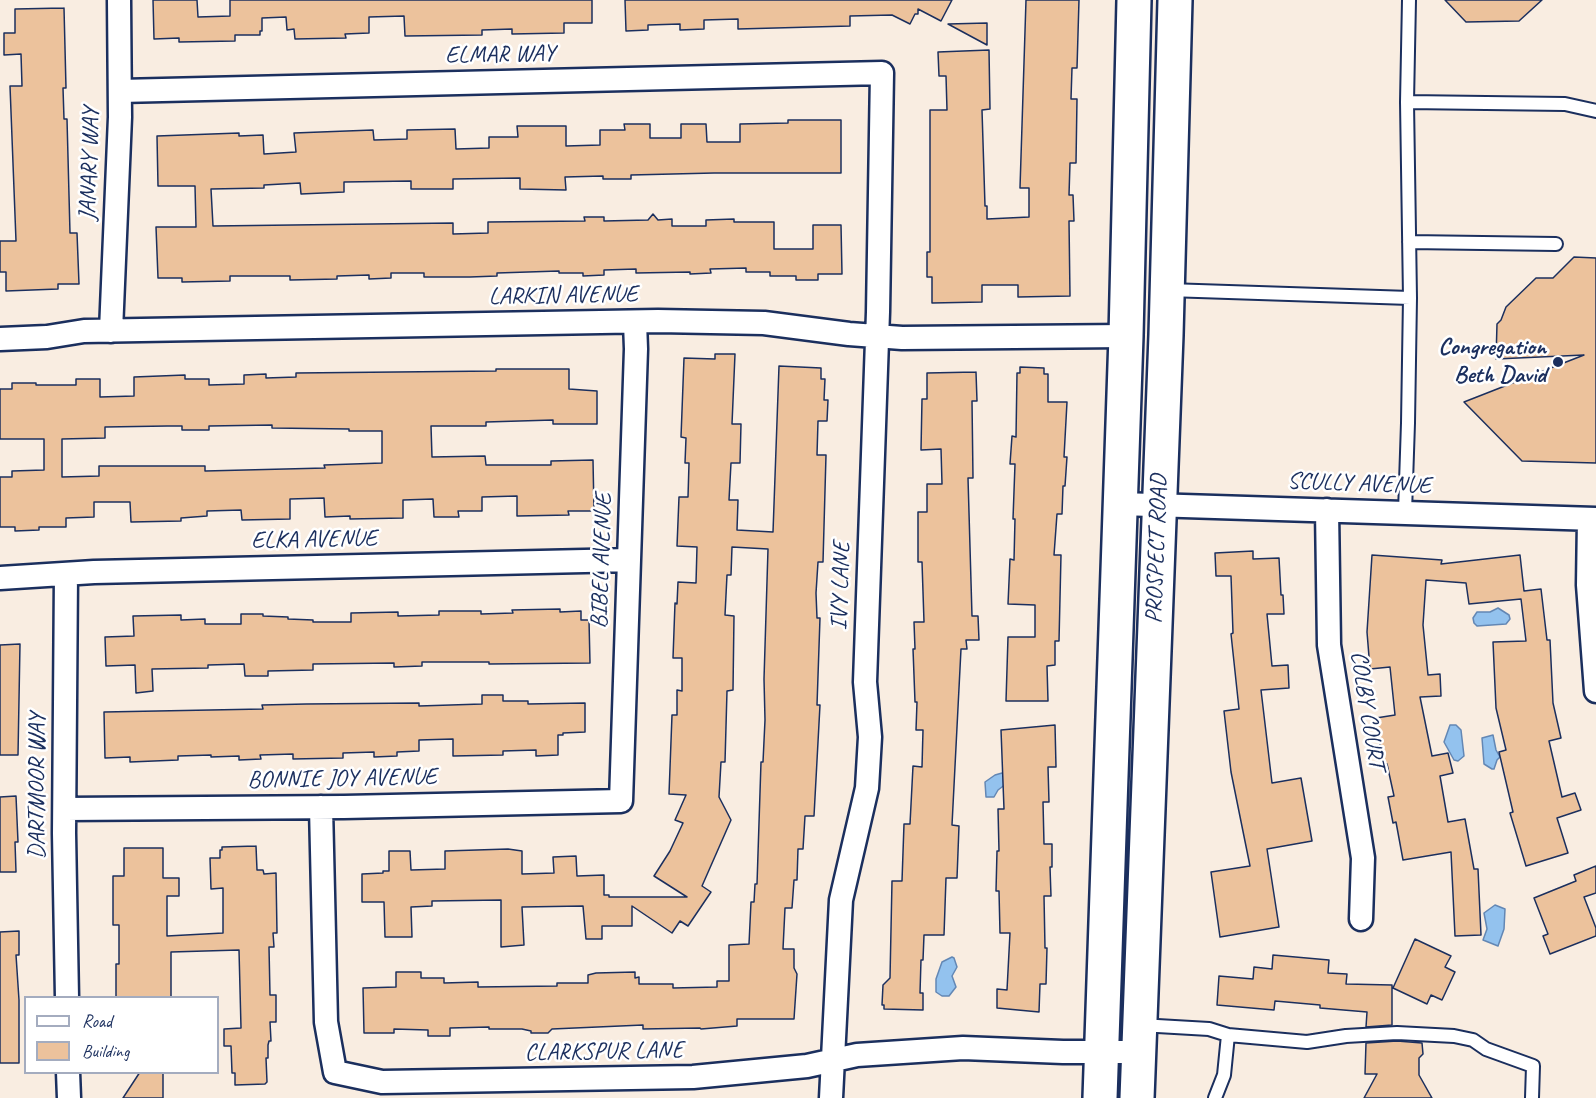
<!DOCTYPE html>
<html>
<head>
<meta charset="utf-8">
<style>
  body { margin:0 }
  #map { position:relative; width:1596px; height:1098px; overflow:hidden; background:#f9ede1; font-family:Caveat,sans-serif }
  canvas { display:block }
  .legend { position:absolute; left:24px; top:996px; width:195px; height:78px; box-sizing:border-box; background:#fff; border:2px solid #a4acbf; margin:0; padding:8px 10px; list-style:none; font-size:18px; color:#1b2f5e }
  .legend li { display:flex; align-items:center; gap:12px; height:30px }
  .legend b { width:30px; border:2px solid #a4acbf }
</style>
</head>
<body>
<div id="map">
<canvas width="1596" height="1098"></canvas>
<ul class="legend">
<li><b style="height:8px;background:#fff"></b>Road</li>
<li><b style="height:16px;background:#ecc29c"></b>Building</li>
</ul>
</div>
<script>
const c = document.querySelector('canvas').getContext('2d');
c.lineJoin = 'round';
function fill(path, color) {
  c.fillStyle = color;
  c.fill(path, 'evenodd');
}
function shape(rows) {
  const path = new Path2D();
  for (const r of rows) {
    path.moveTo(r[0], r[1]);
    for (let i = 2; i < r.length; i += 2) path.lineTo(r[i], r[i + 1]);
  }
  return path;
}
function trace(path, color, width, dash) {
  c.strokeStyle = color;
  c.lineWidth = width;
  c.lineCap = dash ? 'butt' : 'round';
  c.setLineDash(dash || []);
  c.stroke(path);
}
function drawText(font, color, halo, rows, align = 'center') {
  c.font = font + ' Caveat,sans-serif';
  c.lineWidth = 5;
  c.setLineDash([]);
  c.textBaseline = 'middle';
  c.strokeStyle = halo;
  c.fillStyle = color;
  for (const [text, x, y, turn = 0] of rows) {
    c.save();
    c.translate(x, y);
    c.rotate((+turn || 0) * Math.PI / 180);
    c.textAlign = isNaN(turn) ? turn : align;
    if (halo) c.strokeText(text, 0, 0);
    c.fillText(text, 0, 0);
    c.restore();
  }
}
const water = shape([
  [1498,608,1509,615,1510,619,1506,624,1477,626,1474,623,1473,618,1477,612,1490,612,1498,608],
  [1450,725,1456,725,1461,730,1464,756,1458,761,1454,760,1444,742,1450,725],
  [1493,735,1496,750,1500,757,1497,760,1494,769,1492,769,1484,764,1482,738,1493,735],
  [1002,773,1005,776,1006,784,998,790,994,797,986,797,985,782,995,775,1002,773],
  [1495,905,1505,909,1504,929,1498,946,1483,940,1487,929,1484,913,1495,905],
  [952,957,954,958,957,967,952,976,956,987,949,996,942,996,936,992,936,979,942,962,952,957]
]);
fill(water, '#93c2ee');
trace(water, '#6387b4', 1.5);
const building = shape([
  [153,0,197,0,198,17,230,16,230,0,592,0,592,23,564,23,564,33,512,34,512,29,482,30,482,35,405,36,404,16,369,17,369,33,345,34,346,38,295,39,294,29,287,30,286,17,262,18,262,31,260,31,260,35,235,35,235,41,179,42,179,38,154,39,153,0],
  [625,0,952,0,941,21,918,9,918,14,915,14,910,24,892,15,850,16,850,26,738,29,738,19,704,20,704,29,680,30,680,24,648,25,648,30,626,31,625,0],
  [1026,0,1079,0,1077,68,1072,68,1071,99,1077,99,1076,163,1070,163,1069,195,1073,195,1074,221,1069,221,1070,296,1018,297,1018,285,982,285,982,302,932,303,932,277,927,277,927,252,930,252,930,110,947,110,946,76,939,76,938,52,989,50,990,109,982,110,985,206,987,206,987,219,1029,217,1029,188,1020,188,1026,0],
  [1445,0,1542,0,1519,21,1466,22,1445,0],
  [64,8,66,88,63,88,64,119,67,119,70,233,77,233,79,284,58,284,58,289,6,291,6,272,0,272,0,241,16,241,10,86,22,86,21,54,4,55,4,33,15,33,15,9,64,8],
  [987,23,987,45,948,24,987,23],
  [788,120,841,120,841,173,714,173,631,175,631,179,603,179,603,176,565,177,566,190,520,189,520,178,453,179,453,189,411,189,411,181,344,182,344,192,301,194,300,183,264,185,264,188,211,189,213,226,453,223,453,234,488,233,488,222,585,221,584,217,604,217,604,221,648,220,653,214,658,220,672,219,672,226,706,226,706,220,734,219,734,222,774,222,774,249,813,249,813,225,841,225,842,274,818,274,818,280,796,280,796,276,770,276,770,272,746,272,746,268,710,269,711,273,690,274,690,272,636,273,636,269,604,270,604,275,583,276,583,273,559,273,559,271,497,273,497,276,470,277,424,277,424,273,391,273,391,278,369,279,369,275,337,276,337,279,290,280,290,276,230,276,230,281,182,282,182,278,158,278,156,227,196,227,195,186,158,186,157,136,239,133,239,136,263,135,264,154,296,152,294,133,373,130,374,140,407,139,407,130,455,129,456,149,489,148,489,137,518,137,517,126,566,126,566,146,600,145,600,130,625,130,624,124,650,124,650,138,681,138,681,124,706,124,707,142,740,142,740,124,788,123,788,120],
  [1574,257,1596,258,1596,463,1522,461,1464,402,1584,355,1496,359,1497,324,1501,320,1506,307,1536,278,1553,278,1574,257],
  [715,354,735,354,732,424,741,424,740,463,731,463,729,500,738,500,737,530,773,532,779,366,821,368,821,379,825,379,824,400,828,400,827,421,818,421,817,455,826,455,823,562,818,562,816,593,817,618,820,618,817,705,820,705,814,816,805,816,803,849,798,849,797,880,794,880,792,908,785,908,783,949,794,949,794,968,797,974,794,1019,737,1019,737,1026,701,1029,700,1028,643,1029,643,1025,552,1029,548,1033,531,1033,531,1031,522,1029,489,1029,489,1027,450,1028,450,1036,428,1036,428,1030,394,1029,394,1033,364,1033,363,988,396,987,396,972,421,972,421,978,444,978,444,983,478,982,478,987,557,986,557,983,588,983,588,975,596,973,635,972,635,978,639,977,639,984,673,984,673,988,717,987,717,981,729,981,729,945,749,944,751,902,754,902,755,884,757,884,761,762,763,762,765,720,764,679,768,549,732,547,731,575,727,575,725,615,734,616,733,690,727,691,725,762,721,762,719,797,731,820,702,886,711,892,688,926,680,921,672,933,632,906,632,926,602,926,602,939,586,939,583,906,522,907,524,945,501,947,501,900,432,901,432,906,411,907,412,937,385,937,384,902,362,902,362,874,383,873,383,871,389,871,389,851,410,851,411,870,445,869,445,851,508,849,522,851,522,874,554,873,553,857,576,856,577,876,604,875,604,895,609,895,609,897,687,897,654,876,670,851,683,823,675,820,686,795,669,794,672,715,677,715,677,690,682,691,682,658,673,658,675,603,677,604,678,582,696,583,697,547,677,546,679,497,688,497,689,463,685,463,686,438,681,437,684,358,715,359,715,354],
  [1020,367,1044,368,1044,374,1048,374,1048,402,1067,402,1064,457,1067,457,1065,486,1063,486,1062,514,1057,514,1054,555,1061,555,1059,641,1055,641,1055,665,1047,666,1048,701,1006,701,1008,637,1035,637,1035,605,1008,604,1010,559,1014,560,1015,519,1013,519,1015,464,1010,464,1012,436,1016,437,1017,373,1020,373,1020,367],
  [496,369,569,369,569,389,597,391,597,424,553,424,553,420,486,422,486,426,431,426,432,457,485,456,486,465,551,465,551,461,593,460,594,511,568,511,569,515,517,516,517,496,482,497,482,511,458,511,459,517,434,517,433,499,403,500,403,518,350,519,350,516,325,517,324,498,290,499,290,519,242,520,241,510,207,511,207,516,181,518,181,521,131,522,130,502,94,502,94,517,66,518,66,527,39,527,39,530,15,531,15,527,0,527,0,477,12,477,12,471,44,470,44,439,0,439,0,389,12,389,12,383,36,383,36,385,76,385,76,379,100,379,100,397,134,396,134,377,185,375,185,379,209,379,209,385,244,384,244,375,266,374,266,378,296,377,296,373,496,371,496,369],
  [272,425,272,428,349,429,349,431,382,431,382,463,324,465,325,468,205,471,205,466,99,466,99,476,62,477,62,439,105,438,105,427,167,426,182,426,182,430,209,430,209,426,272,425],
  [976,372,977,401,972,401,973,478,968,478,972,616,978,616,979,640,966,640,967,649,961,649,952,825,959,826,957,878,946,878,944,935,924,935,923,960,921,960,920,993,923,993,923,1010,884,1009,884,1005,882,1005,883,985,890,978,892,881,902,881,904,824,910,824,913,766,922,767,923,730,916,730,917,702,915,702,913,649,915,649,914,622,924,622,922,562,918,562,918,512,927,512,927,484,942,484,941,449,921,450,922,399,927,399,927,373,976,372],
  [1253,551,1253,559,1279,558,1281,595,1283,595,1284,614,1267,614,1272,666,1288,665,1289,688,1261,690,1272,783,1301,778,1312,841,1267,849,1279,927,1220,937,1211,872,1250,866,1231,772,1224,711,1239,709,1231,634,1233,633,1231,576,1216,576,1215,553,1253,551],
  [1372,555,1442,560,1441,564,1520,555,1524,591,1541,589,1547,640,1550,640,1553,703,1561,738,1549,741,1562,797,1575,793,1581,810,1557,818,1568,853,1526,866,1510,813,1513,812,1499,752,1506,750,1496,708,1493,642,1526,641,1521,599,1469,604,1466,583,1426,580,1423,625,1428,675,1440,674,1441,696,1420,697,1432,756,1448,753,1453,773,1440,776,1448,822,1465,819,1474,869,1478,869,1481,935,1455,936,1451,852,1403,860,1396,822,1393,823,1388,797,1394,796,1387,764,1383,765,1376,718,1395,715,1390,667,1370,669,1367,632,1372,555],
  [560,609,560,612,581,611,581,620,589,620,590,663,489,664,489,662,422,662,422,666,394,667,394,663,313,664,313,670,268,671,268,676,245,676,244,664,208,665,208,668,152,669,153,691,136,693,135,665,106,666,105,637,134,636,133,616,181,615,181,620,205,619,205,624,241,624,241,614,263,614,263,616,288,617,288,619,313,620,313,622,351,622,351,613,398,612,398,616,439,615,439,611,481,611,481,614,513,613,512,610,560,609],
  [20,644,18,755,0,755,0,645,20,644],
  [482,695,503,695,503,701,528,701,528,704,585,703,585,732,563,733,563,735,558,735,558,755,536,756,536,750,503,751,503,755,453,756,453,739,419,740,419,751,397,752,397,756,374,757,374,752,343,753,343,758,293,759,293,754,260,755,261,759,239,760,239,756,211,757,211,755,178,756,178,760,130,762,130,757,105,758,104,712,263,709,262,705,306,704,419,703,419,706,482,704,482,695],
  [1055,725,1056,767,1048,767,1049,802,1043,802,1044,844,1052,844,1052,867,1050,867,1051,896,1044,896,1045,948,1047,948,1046,984,1040,984,1039,1012,997,1008,997,989,1007,990,1010,933,1000,933,999,891,996,891,997,851,999,851,998,809,1004,809,1001,730,1055,725],
  [16,796,18,842,15,842,16,872,0,872,0,797,16,796],
  [256,846,257,870,263,870,264,874,276,873,277,933,273,933,274,947,269,947,270,995,276,995,276,1022,270,1022,271,1041,269,1041,268,1045,268,1058,266,1058,267,1082,265,1084,235,1085,235,1073,232,1073,231,1046,224,1046,224,1029,241,1028,239,950,171,952,171,998,116,998,116,964,119,964,119,925,113,925,113,876,124,876,124,848,163,848,163,878,179,878,179,896,167,896,167,936,223,933,223,888,211,889,210,858,220,858,220,850,222,850,222,847,256,846],
  [1596,866,1596,893,1584,897,1596,928,1596,936,1550,954,1543,936,1548,934,1534,898,1576,881,1574,875,1596,866],
  [19,931,19,955,16,955,19,1000,19,1063,0,1063,0,932,19,931],
  [1415,939,1451,956,1445,967,1455,972,1442,1000,1431,995,1427,1004,1393,988,1415,939],
  [1273,955,1329,960,1328,973,1347,974,1346,984,1392,985,1392,1025,1366,1027,1367,1012,1320,1008,1320,1005,1275,1001,1274,1010,1217,1005,1219,976,1253,979,1254,967,1272,969,1273,955],
  [1397,1041,1422,1043,1423,1054,1419,1058,1419,1075,1432,1098,1364,1098,1377,1074,1365,1074,1366,1043,1397,1041],
  [140,1072,163,1072,163,1098,123,1098,140,1072]
]);
fill(building, '#ecc29c');
trace(building, '#1b2f5e', 1.5);
const lane = shape([
  [1407,102,1565,104,1596,111],
  [1409,242,1556,244],
  [1168,290,1410,298],
  [1405,512,1408,423,1410,298,1407,102,1409,0],
  [1140,1025,1209,1029,1228,1035,1307,1042,1346,1036,1397,1033,1454,1036,1473,1040,1486,1049,1533,1066,1532,1098],
  [1215,1098,1224,1075,1228,1035]
]);
const street = shape([
  [120,91,882,73,878,312,865,682,870,737,867,788,841,900,831,1098],
  [111,331,120,117,119,0],
  [0,339,47,337,84,331,658,321,764,323,849,334,902,338,1126,336],
  [1120,504,1596,519],
  [1327,510,1329,645,1363,858,1361,919],
  [1589,519,1588,585,1596,691],
  [66,574,64,833,67,998],
  [0,578,94,572,629,560],
  [321,807,326,1022,335,1072,382,1082,693,1077,807,1066,857,1055,963,1048,1063,1052,1139,1052],
  [65,809,344,807,621,801,636,349,635,322],
  [68,1072,69,1098]
]);
const primary = shape([
  [1100,1098,1126,336,1134,0],
  [1137,1098,1166,335,1175,0]
]);
trace(lane, '#1b2f5e', 16);
trace(street, '#1b2f5e', 27);
trace(primary, '#1b2f5e', 38);
trace(lane, '#fff', 12);
trace(street, '#fff', 22);
trace(primary, '#fff', 33);
for (const [x, y, r, color] of [
  [1558,362,6,"#1b2f5e"]
]) {
  const dot = new Path2D();
  dot.arc(x, y, r, 0, 2 * Math.PI);
  c.fillStyle = color;
  c.fill(dot);
  trace(dot, '#fff', 2);
}
drawText('24px', '#1b2f5e', '#fff', [
  ["ELMAR WAY",500,55,-1],
  ["JANARY WAY",90,164,-88],
  ["LARKIN AVENUE",563,296,-1],
  ["SCULLY AVENUE",1359,484,2],
  ["ELKA AVENUE",314,540,-1],
  ["PROSPECT ROAD",1157,549,-88],
  ["BIBEL AVENUE",602,561,-88],
  ["IVY LANE",841,586,-88],
  ["COLBY COURT",1367,710,81],
  ["BONNIE JOY AVENUE",342,779,-1],
  ["DARTMOOR WAY",38,786,-90],
  ["CLARKSPUR LANE",604,1052,-1]
]);
drawText('bold 24px', '#1b2f5e', '#fff', [
  ["Congregation",1546,348],
  ["Beth David",1546,376]
], 'right');
</script>
</body>
</html>
